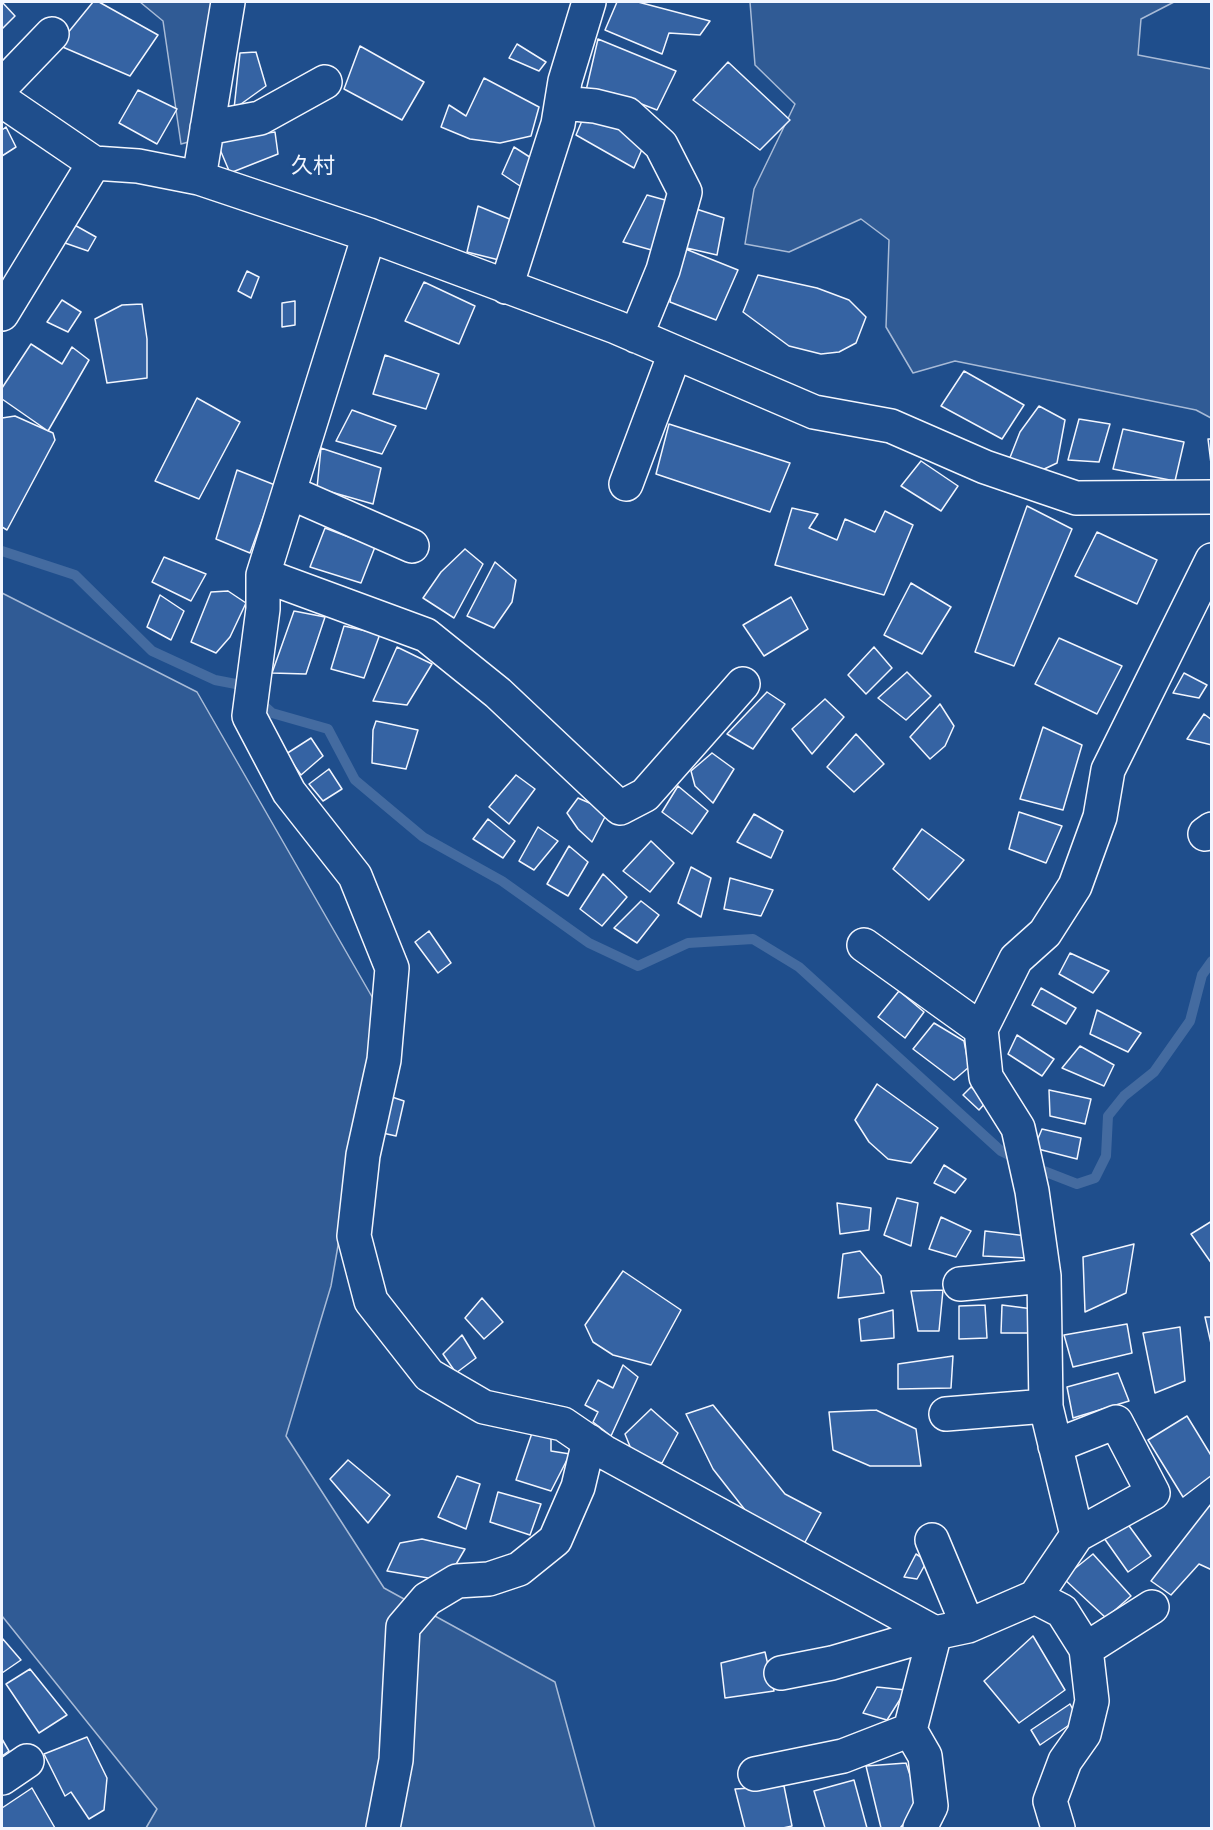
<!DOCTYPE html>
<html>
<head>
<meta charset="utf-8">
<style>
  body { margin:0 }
  #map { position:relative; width:1213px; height:1830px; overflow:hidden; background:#1f4e8c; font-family:"Fira Sans",sans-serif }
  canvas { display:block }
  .frame { position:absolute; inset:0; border:3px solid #f2f6ff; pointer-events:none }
</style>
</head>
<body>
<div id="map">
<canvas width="1213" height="1830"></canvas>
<div class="frame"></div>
</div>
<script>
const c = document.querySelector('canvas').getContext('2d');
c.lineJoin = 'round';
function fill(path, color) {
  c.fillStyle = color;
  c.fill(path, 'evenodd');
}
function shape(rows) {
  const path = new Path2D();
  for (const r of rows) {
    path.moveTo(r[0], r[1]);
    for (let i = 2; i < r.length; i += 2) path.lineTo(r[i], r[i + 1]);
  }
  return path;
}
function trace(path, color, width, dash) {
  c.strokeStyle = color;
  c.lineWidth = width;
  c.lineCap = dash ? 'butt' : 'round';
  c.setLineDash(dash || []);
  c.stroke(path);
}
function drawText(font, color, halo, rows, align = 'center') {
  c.font = font + ' "Fira Sans","Noto Sans JP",sans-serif';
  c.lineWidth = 4.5;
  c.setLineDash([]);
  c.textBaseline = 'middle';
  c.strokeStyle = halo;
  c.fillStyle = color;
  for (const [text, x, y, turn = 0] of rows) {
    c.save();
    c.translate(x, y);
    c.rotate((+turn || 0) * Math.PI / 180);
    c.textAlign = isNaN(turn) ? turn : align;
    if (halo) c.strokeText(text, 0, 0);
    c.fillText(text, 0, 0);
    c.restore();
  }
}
const green = shape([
  [140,2,230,2,196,140,181,144,163,21,140,2],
  [750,2,1174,2,1141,19,1138,55,1211,69,1211,418,1196,410,955,361,913,373,886,327,889,240,861,219,789,252,745,244,754,189,795,104,755,65,750,2],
  [2,593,197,692,379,1009,331,1286,286,1436,384,1588,555,1682,595,1828,146,1828,157,1809,2,1616,2,593]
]);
fill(green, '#305b95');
trace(green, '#a8bbd7', 1.5);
trace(shape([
  [2,551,75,575,152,651,215,680,241,685,272,713,328,729,355,780,423,837,502,881,589,943,638,966,688,943,753,939,799,967,1001,1151,1036,1168,1077,1184,1095,1178,1106,1156,1108,1116,1124,1096,1154,1072,1190,1021,1202,975,1212,961]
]), '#446ba0', 10);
const building = shape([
  [2,2,15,16,2,29,2,2],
  [93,2,99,2,158,35,130,76,58,45,93,2],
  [617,2,638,2,710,21,700,35,669,33,662,54,605,30,617,2],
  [598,39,676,71,657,110,613,93,585,95,598,39],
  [517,44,546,62,539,71,509,58,517,44],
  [360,46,424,82,402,120,344,89,360,46],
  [256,52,266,86,234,109,240,53,256,52],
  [728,62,790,120,760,150,693,100,728,62],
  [484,78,539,107,531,136,500,143,470,139,441,127,449,105,466,116,484,78],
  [138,90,177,109,157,144,119,123,138,90],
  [584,116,635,134,643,147,634,168,576,135,584,116],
  [6,127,16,147,2,156,2,130,6,127],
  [275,132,278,154,230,173,216,140,275,132],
  [514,147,536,161,523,188,502,174,514,147],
  [647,195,676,203,655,251,623,242,647,195],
  [478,206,512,220,499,260,467,252,478,206],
  [690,207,724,218,717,255,678,246,690,207],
  [71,223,96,237,88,251,65,243,71,223],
  [678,246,738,270,716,320,670,302,678,246],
  [247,271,259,277,251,298,238,291,247,271],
  [758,275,817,288,849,300,866,317,856,343,839,352,821,354,789,346,743,312,758,275],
  [424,282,475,306,459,344,405,321,424,282],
  [62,300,81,312,68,332,47,322,62,300],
  [295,301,295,325,282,327,282,303,295,301],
  [142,304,147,339,147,378,107,383,95,319,122,305,142,304],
  [31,344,62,364,72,347,89,360,48,431,2,399,2,388,31,344],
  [385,355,439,374,426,409,373,394,385,355],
  [964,371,1024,405,1002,439,941,406,964,371],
  [197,398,240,422,199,499,155,481,197,398],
  [1039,406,1065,420,1057,463,1040,471,1009,460,1020,432,1039,406],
  [352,410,396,426,382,454,336,441,352,410],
  [15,416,53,433,55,440,7,530,2,527,2,418,15,416],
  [1079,419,1110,424,1099,462,1068,460,1079,419],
  [669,424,790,463,770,512,656,474,669,424],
  [1123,429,1184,442,1175,481,1113,469,1123,429],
  [1208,439,1212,439,1212,472,1208,439],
  [321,448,381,468,373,504,317,488,321,448],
  [921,461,958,486,941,511,901,486,921,461],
  [237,470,275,485,250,553,216,539,237,470],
  [1027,506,1072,529,1014,666,975,652,1027,506],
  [792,508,818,514,809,528,837,540,845,519,875,532,885,511,913,525,884,595,775,565,792,508],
  [325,528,375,547,361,583,310,567,325,528],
  [1097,532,1157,560,1137,604,1075,576,1097,532],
  [465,549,483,564,454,618,423,598,441,572,465,549],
  [164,557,206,574,191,601,152,582,164,557],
  [495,562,516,580,512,602,494,628,467,616,495,562],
  [911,583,951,607,922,654,884,635,911,583],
  [228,591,246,603,230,637,216,653,191,642,211,592,228,591],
  [160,595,184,611,171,640,147,627,160,595],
  [791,597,808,629,764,656,743,625,791,597],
  [294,611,325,617,306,674,272,673,294,611],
  [344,626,380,634,364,678,331,669,344,626],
  [1059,638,1122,666,1097,714,1035,684,1059,638],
  [397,647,432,664,407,705,373,701,397,647],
  [874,647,892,668,866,694,848,675,874,647],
  [907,672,931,696,906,720,878,698,907,672],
  [1184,673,1207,685,1199,698,1173,693,1184,673],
  [767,692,785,704,753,749,727,734,767,692],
  [825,699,844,717,812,754,792,729,825,699],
  [940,704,954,726,945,746,930,759,910,737,940,704],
  [1204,714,1212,720,1212,745,1187,739,1204,714],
  [376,721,418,730,406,769,372,763,373,730,376,721],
  [1043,727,1082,745,1063,810,1020,799,1043,727],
  [856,734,884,764,854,792,827,767,856,734],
  [311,738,323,756,301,775,286,754,311,738],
  [712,753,734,769,713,803,695,786,691,771,712,753],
  [329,769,342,789,323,801,309,784,329,769],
  [516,775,535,789,509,824,489,807,516,775],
  [678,786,708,811,692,834,662,812,678,786],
  [578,798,608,811,592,842,578,829,567,813,578,798],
  [1019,812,1062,826,1046,863,1009,849,1019,812],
  [754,814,783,831,771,858,737,842,754,814],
  [488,819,515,841,503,858,473,839,488,819],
  [538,827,558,841,534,870,519,861,538,827],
  [922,829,964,860,929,900,893,869,922,829],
  [651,841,674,863,650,892,623,871,651,841],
  [569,846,588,862,568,896,547,884,569,846],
  [691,867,711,878,701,917,678,903,691,867],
  [603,874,627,897,602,926,580,909,603,874],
  [730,878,773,890,761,916,724,909,730,878],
  [641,901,659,915,637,943,614,928,641,901],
  [429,931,451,963,438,973,415,942,429,931],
  [1070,953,1109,971,1093,993,1059,974,1070,953],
  [1041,988,1076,1008,1066,1024,1032,1005,1041,988],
  [899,991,924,1012,905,1038,878,1017,899,991],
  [1097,1010,1141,1033,1128,1052,1090,1034,1097,1010],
  [934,1023,964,1041,969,1067,954,1080,913,1049,934,1023],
  [1017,1035,1054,1059,1042,1076,1008,1054,1017,1035],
  [1080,1046,1114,1065,1104,1086,1062,1068,1080,1046],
  [877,1084,938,1128,911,1163,888,1159,869,1142,855,1120,877,1084],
  [971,1087,987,1101,979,1110,963,1095,971,1087],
  [1049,1090,1091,1099,1085,1124,1050,1116,1049,1090],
  [389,1096,404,1101,396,1136,378,1132,389,1096],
  [1042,1129,1081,1138,1077,1159,1034,1148,1042,1129],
  [944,1165,966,1179,955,1193,934,1183,944,1165],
  [897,1198,918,1203,911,1246,884,1235,897,1198],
  [837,1203,871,1208,869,1230,840,1234,837,1203],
  [941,1217,971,1231,956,1257,929,1249,941,1217],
  [1212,1221,1212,1264,1191,1234,1212,1221],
  [985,1231,1027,1236,1027,1258,983,1256,985,1231],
  [1134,1244,1126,1293,1085,1312,1083,1257,1134,1244],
  [860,1251,881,1276,884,1293,838,1298,843,1254,860,1251],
  [623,1271,681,1310,651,1365,613,1355,593,1342,585,1325,623,1271],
  [943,1290,939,1331,918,1331,911,1291,943,1290],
  [482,1298,503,1322,484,1339,465,1318,482,1298],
  [985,1305,987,1338,959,1339,959,1306,985,1305],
  [1002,1305,1033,1309,1031,1333,1001,1333,1002,1305],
  [893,1310,894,1338,861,1341,859,1319,893,1310],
  [1205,1317,1212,1317,1212,1348,1205,1317],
  [1127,1324,1132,1353,1073,1367,1064,1335,1127,1324],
  [1180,1327,1185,1381,1155,1393,1143,1333,1180,1327],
  [462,1335,476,1358,456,1373,443,1354,462,1335],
  [953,1356,951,1388,898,1389,898,1364,953,1356],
  [623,1365,638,1377,611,1436,593,1422,598,1412,585,1405,598,1380,613,1388,623,1365],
  [1118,1373,1129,1401,1073,1418,1067,1387,1118,1373],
  [713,1405,785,1494,821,1513,804,1544,756,1524,713,1469,686,1414,713,1405],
  [651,1409,678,1433,662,1463,651,1460,631,1449,625,1434,651,1409],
  [876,1410,916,1429,921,1466,870,1466,833,1450,829,1412,876,1410],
  [1187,1416,1212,1457,1212,1475,1183,1497,1148,1440,1187,1416],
  [532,1433,551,1435,551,1451,570,1454,551,1491,516,1480,532,1433],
  [348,1460,390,1495,368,1523,330,1479,348,1460],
  [457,1476,480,1484,466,1529,438,1517,457,1476],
  [498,1492,541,1504,530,1535,490,1522,498,1492],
  [1211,1504,1212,1570,1199,1564,1171,1595,1151,1581,1211,1504],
  [1124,1519,1151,1556,1128,1572,1104,1538,1124,1519],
  [422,1539,465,1549,455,1566,434,1579,387,1571,400,1543,422,1539],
  [916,1554,927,1561,917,1579,904,1577,916,1554],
  [1093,1554,1131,1596,1106,1618,1063,1578,1093,1554],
  [1033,1636,1065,1690,1019,1723,984,1681,1033,1636],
  [2,1638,21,1660,2,1673,2,1638],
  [765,1652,774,1691,725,1698,721,1663,765,1652],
  [30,1669,67,1715,39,1733,6,1684,30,1669],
  [877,1687,906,1690,887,1720,863,1713,877,1687],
  [1070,1704,1078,1719,1040,1745,1031,1730,1070,1704],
  [87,1737,107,1778,104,1810,89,1819,71,1792,65,1796,44,1754,87,1737],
  [2,1739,9,1751,2,1756,2,1739],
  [906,1763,920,1805,900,1828,881,1828,866,1766,906,1763],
  [854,1780,867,1828,825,1828,814,1791,854,1780],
  [784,1786,792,1826,783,1828,745,1828,735,1789,784,1786],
  [32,1788,55,1828,2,1828,2,1808,32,1788]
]);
fill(building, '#3563a3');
trace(building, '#f2f6ff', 1.5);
const minor = shape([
  [2,86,52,34],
  [2,97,6,103,94,163,138,166,199,178,369,235,616,327,814,412,891,426,985,467,1076,498,1212,497],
  [562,103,595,106,627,114,661,145,685,192,663,270,636,336],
  [207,128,260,118,325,82],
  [199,178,228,2],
  [369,235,263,575,263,609,249,716,289,792,355,876,392,968,384,1060,363,1155,354,1236,371,1301,429,1375,484,1407,563,1424,604,1452,935,1633,968,1626,1035,1597,1062,1611,1086,1649,1092,1701,1084,1734,1065,1761,1050,1801,1058,1828],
  [506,287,558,124,565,81,589,2],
  [2,314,94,163],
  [626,484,675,353],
  [289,492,412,546],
  [263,575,426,635,498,693,620,808,645,795,743,684],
  [1205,834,1212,829],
  [864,945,981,1029],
  [960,1284,1044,1276],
  [946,1414,1046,1406],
  [1055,1446,1116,1422,1153,1493,1077,1535],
  [932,1540,968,1626],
  [1035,1597,1077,1535,1046,1407,1044,1276,1032,1191,1018,1128,986,1077,981,1029,1016,959,1045,933,1075,886,1100,817,1108,770,1212,560],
  [1086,1649,1152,1607],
  [781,1673,832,1663,935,1633],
  [910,1730,925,1756,931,1806,920,1828],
  [755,1774,843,1756,910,1730,935,1633],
  [2,1778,27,1761],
  [383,1828,396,1760,403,1627,427,1599,457,1581,489,1579,519,1569,555,1540,578,1487,589,1441]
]);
trace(minor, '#f2f6ff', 36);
trace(minor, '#1f4e8c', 33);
drawText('22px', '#f2f6ff', '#1f4e8c', [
  ["久村",313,167]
]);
</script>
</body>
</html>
